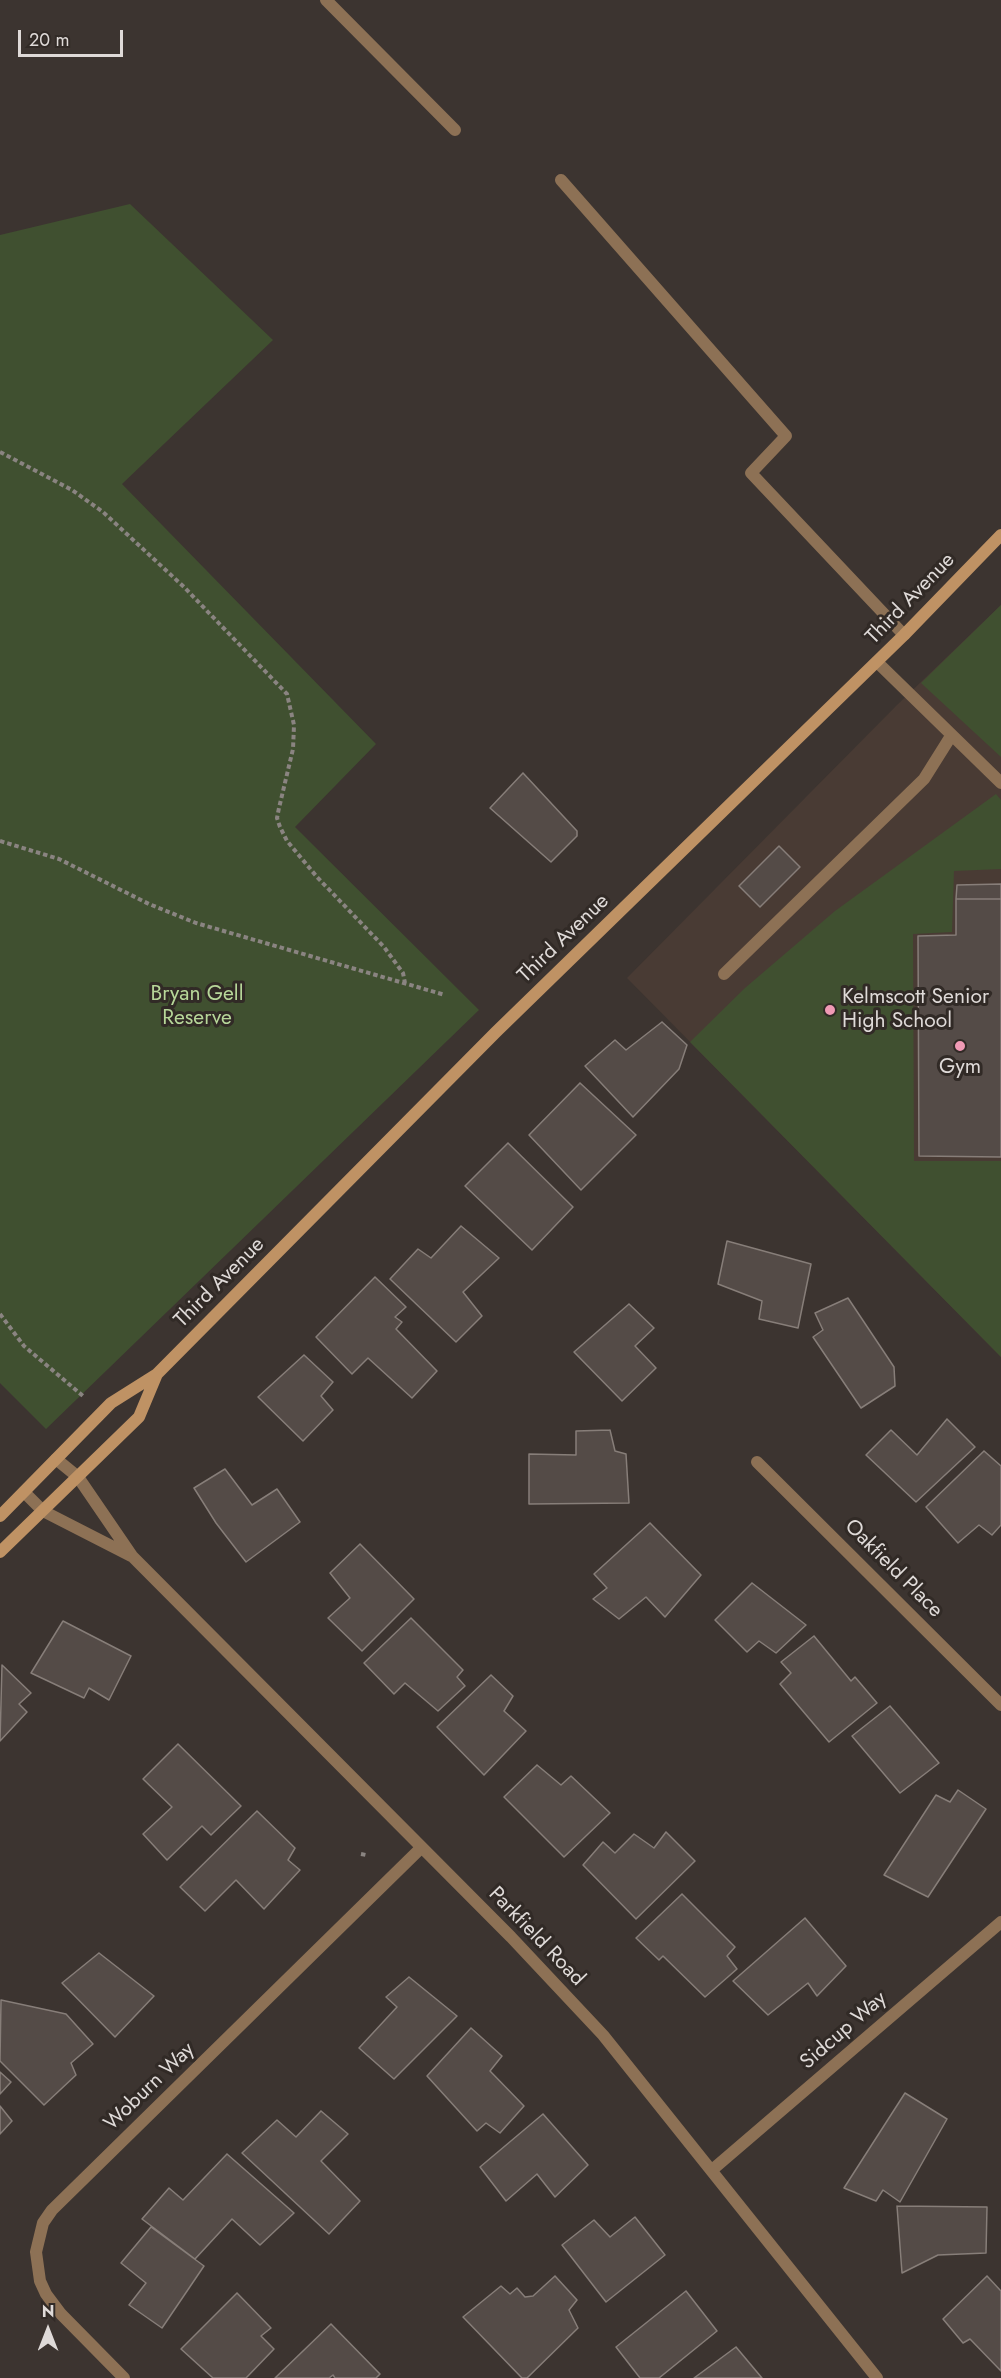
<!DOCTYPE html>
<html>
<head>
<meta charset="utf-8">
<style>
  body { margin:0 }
  #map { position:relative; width:1001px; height:2378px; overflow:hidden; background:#3c3430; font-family:Jost,sans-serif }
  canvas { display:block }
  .north { position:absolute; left:18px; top:2300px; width:60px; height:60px; -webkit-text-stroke:4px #312a26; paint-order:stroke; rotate:0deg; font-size:16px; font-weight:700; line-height:24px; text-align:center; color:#dfdad8 }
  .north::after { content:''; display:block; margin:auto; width:21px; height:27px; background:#dfdad8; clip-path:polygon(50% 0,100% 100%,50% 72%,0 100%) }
  .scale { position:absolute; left:18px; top:30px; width:105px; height:27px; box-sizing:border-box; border:3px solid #dfdad8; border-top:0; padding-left:8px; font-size:18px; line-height:21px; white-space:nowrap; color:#dfdad8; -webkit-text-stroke:4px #312a26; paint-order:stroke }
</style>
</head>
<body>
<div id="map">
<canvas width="1001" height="2378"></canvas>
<div class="north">N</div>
<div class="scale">20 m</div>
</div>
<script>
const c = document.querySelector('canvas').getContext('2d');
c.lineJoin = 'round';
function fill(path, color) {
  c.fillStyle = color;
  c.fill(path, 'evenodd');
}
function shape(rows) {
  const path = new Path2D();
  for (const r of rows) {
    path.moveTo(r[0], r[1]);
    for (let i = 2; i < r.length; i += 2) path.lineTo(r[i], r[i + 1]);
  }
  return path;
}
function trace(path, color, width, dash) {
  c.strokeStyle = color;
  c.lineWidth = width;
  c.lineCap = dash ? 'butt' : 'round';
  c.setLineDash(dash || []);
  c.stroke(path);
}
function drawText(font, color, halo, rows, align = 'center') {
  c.font = font + ' Jost,sans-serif';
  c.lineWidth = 6;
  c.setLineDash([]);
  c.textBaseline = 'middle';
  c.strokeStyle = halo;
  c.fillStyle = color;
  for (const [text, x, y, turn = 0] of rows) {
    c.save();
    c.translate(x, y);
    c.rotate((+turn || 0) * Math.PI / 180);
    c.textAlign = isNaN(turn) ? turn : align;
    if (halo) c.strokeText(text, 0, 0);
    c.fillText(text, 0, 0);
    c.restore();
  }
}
fill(shape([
  [1001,605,1001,1357,627,978,897,705]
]), '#493b34');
fill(shape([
  [130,204,273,340,122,484,376,744,295,827,479,1010,46,1429,0,1383,0,235],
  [1001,605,1001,757,921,683],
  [996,794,1001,800,1001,869,954,871,952,932,913,934,914,1161,1001,1161,1001,1357,690,1042,745,988,835,911]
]), '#405030');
const building = shape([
  [523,773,577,831,577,836,551,862,490,808,523,773],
  [779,846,800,867,760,907,739,886,779,846],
  [1001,884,1001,899,956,899,957,885,1001,884],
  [956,899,1001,899,1001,1157,919,1156,918,936,956,935,956,899],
  [662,1022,687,1045,679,1069,633,1117,585,1066,615,1040,626,1050,662,1022],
  [580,1083,636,1135,581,1190,529,1135,580,1083],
  [508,1143,573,1207,532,1250,465,1186,508,1143],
  [461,1226,499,1258,463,1292,482,1316,456,1342,390,1279,418,1249,431,1258,461,1226],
  [727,1241,811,1264,798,1328,759,1319,762,1301,718,1284,727,1241],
  [375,1277,406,1307,395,1317,402,1322,396,1329,437,1371,412,1398,368,1358,352,1374,316,1337,375,1277],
  [848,1298,894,1367,895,1386,861,1408,813,1337,823,1330,815,1313,848,1298],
  [629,1304,654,1328,635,1346,656,1368,622,1401,574,1352,629,1304],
  [304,1355,333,1382,321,1396,333,1410,303,1441,258,1397,304,1355],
  [947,1419,975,1447,916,1502,866,1455,891,1430,917,1455,947,1419],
  [610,1430,615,1451,626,1454,629,1503,529,1504,529,1454,576,1455,576,1431,610,1430],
  [984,1451,1001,1466,1001,1525,992,1535,979,1525,958,1543,926,1507,984,1451],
  [225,1469,252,1505,277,1489,300,1522,246,1562,216,1523,194,1488,225,1469],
  [650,1523,701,1575,665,1617,646,1597,619,1619,593,1599,607,1588,594,1574,650,1523],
  [360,1544,414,1599,362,1651,328,1618,350,1598,330,1573,360,1544],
  [752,1583,806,1625,776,1653,759,1641,747,1652,715,1620,752,1583],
  [411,1618,463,1670,457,1677,465,1686,438,1711,405,1683,394,1694,364,1663,411,1618],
  [63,1621,131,1656,109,1700,89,1688,84,1698,31,1673,63,1621],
  [814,1636,851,1681,855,1677,877,1703,829,1742,780,1684,791,1673,781,1662,814,1636],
  [2,1665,31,1693,19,1704,27,1712,0,1741,2,1665],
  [491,1675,513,1696,504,1711,526,1731,484,1775,437,1727,491,1675],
  [890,1706,939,1763,900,1793,852,1736,890,1706],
  [178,1744,241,1806,211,1835,202,1826,167,1860,143,1834,172,1807,143,1779,178,1744],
  [537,1765,561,1785,571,1776,610,1813,564,1857,504,1797,537,1765],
  [958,1790,986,1809,928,1897,884,1875,936,1795,950,1802,958,1790],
  [257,1811,295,1848,288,1860,300,1870,264,1909,236,1880,205,1911,180,1887,257,1811],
  [666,1832,695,1861,636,1919,583,1865,603,1842,615,1853,634,1834,654,1848,666,1832],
  [682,1894,735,1947,727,1956,737,1969,705,1997,663,1956,659,1960,636,1938,682,1894],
  [805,1918,846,1966,817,1996,808,1983,768,2015,733,1981,805,1918],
  [99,1953,154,1996,115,2037,62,1983,99,1953],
  [409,1977,457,2016,394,2079,359,2048,397,2007,386,1997,409,1977],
  [1,2000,66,2014,93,2044,71,2063,76,2075,44,2105,0,2061,1,2000],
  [471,2028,502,2056,490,2071,524,2106,500,2133,486,2123,477,2131,427,2076,471,2028],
  [0,2072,11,2082,0,2094,0,2072],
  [905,2093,947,2119,900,2202,883,2190,876,2201,844,2188,905,2093],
  [0,2106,12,2121,0,2134,0,2106],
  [321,2111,348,2134,321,2161,360,2201,329,2234,242,2153,277,2120,296,2137,321,2111],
  [543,2114,588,2165,555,2197,537,2174,506,2201,480,2167,543,2114],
  [227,2154,294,2213,260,2245,232,2219,195,2259,142,2219,169,2188,183,2200,227,2154],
  [897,2206,987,2207,986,2253,938,2255,902,2273,897,2206],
  [635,2217,665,2255,606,2302,562,2245,594,2220,610,2237,635,2217],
  [151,2227,204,2266,162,2328,129,2305,146,2283,121,2263,151,2227],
  [555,2276,577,2300,569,2310,578,2328,527,2378,522,2378,463,2317,501,2286,510,2294,517,2288,525,2297,533,2296,555,2276],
  [987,2276,1001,2291,1001,2371,970,2339,963,2343,943,2319,987,2276],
  [686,2291,717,2331,659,2378,640,2378,616,2347,686,2291],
  [237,2293,271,2328,261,2336,274,2349,246,2378,213,2378,181,2349,237,2293],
  [331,2324,380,2374,376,2378,335,2378,333,2375,329,2378,275,2378,331,2324],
  [736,2347,762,2378,694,2378,736,2347]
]);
fill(building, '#544b47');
trace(building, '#877e79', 1.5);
trace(shape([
  [0,452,72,490,103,512,184,587,287,694,294,725,293,749,279,808,277,818,280,827,287,841,317,877,384,947,403,973,405,983],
  [0,841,59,859,149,904,196,923,445,995],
  [0,1314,24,1346,83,1396],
  [361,1854,366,1855]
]), '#8a8481', 4, [4.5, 3]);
trace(shape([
  [561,180,786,436,751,473,904,635],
  [877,662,1001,783],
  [724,974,924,779,951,736]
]), '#8d7155', 12);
trace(shape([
  [326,0,455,130],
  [56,1459,78,1477,132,1556,511,1937,603,2035,877,2378],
  [757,1462,1001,1705],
  [24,1492,43,1511,131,1556],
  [712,2170,1001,1922],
  [124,2378,61,2314,46,2294,40,2281,36,2252,43,2223,52,2210,421,1848]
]), '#8d7155', 12);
trace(shape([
  [0,1516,111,1403,157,1374,496,1032,904,635,1001,535],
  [0,1552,139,1417,157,1374]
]), '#bf9264', 12);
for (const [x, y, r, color] of [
  [830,1010,6,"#f09ab5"],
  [960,1046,6,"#f09ab5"]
]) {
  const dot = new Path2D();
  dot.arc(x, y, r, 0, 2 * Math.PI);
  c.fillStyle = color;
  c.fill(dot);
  trace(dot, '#312a26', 2);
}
drawText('21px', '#dfdad8', '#312a26', [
  ["Third Avenue",911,599,-46],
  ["Third Avenue",564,939,-44],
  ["Third Avenue",220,1283,-45],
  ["Oakfield Place",893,1569,45],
  ["Parkfield Road",536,1937,46],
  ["Sidcup Way",844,2031,-41],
  ["Woburn Way",150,2087,-44]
]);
drawText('21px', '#b7d799', '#312a26', [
  ["Bryan Gell",197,995],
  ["Reserve",197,1019]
]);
drawText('21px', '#dfdad8', '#312a26', [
  ["Kelmscott Senior",842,998],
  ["High School",842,1022],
  ["Gym",960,1068,"center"]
], 'left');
</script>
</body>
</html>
